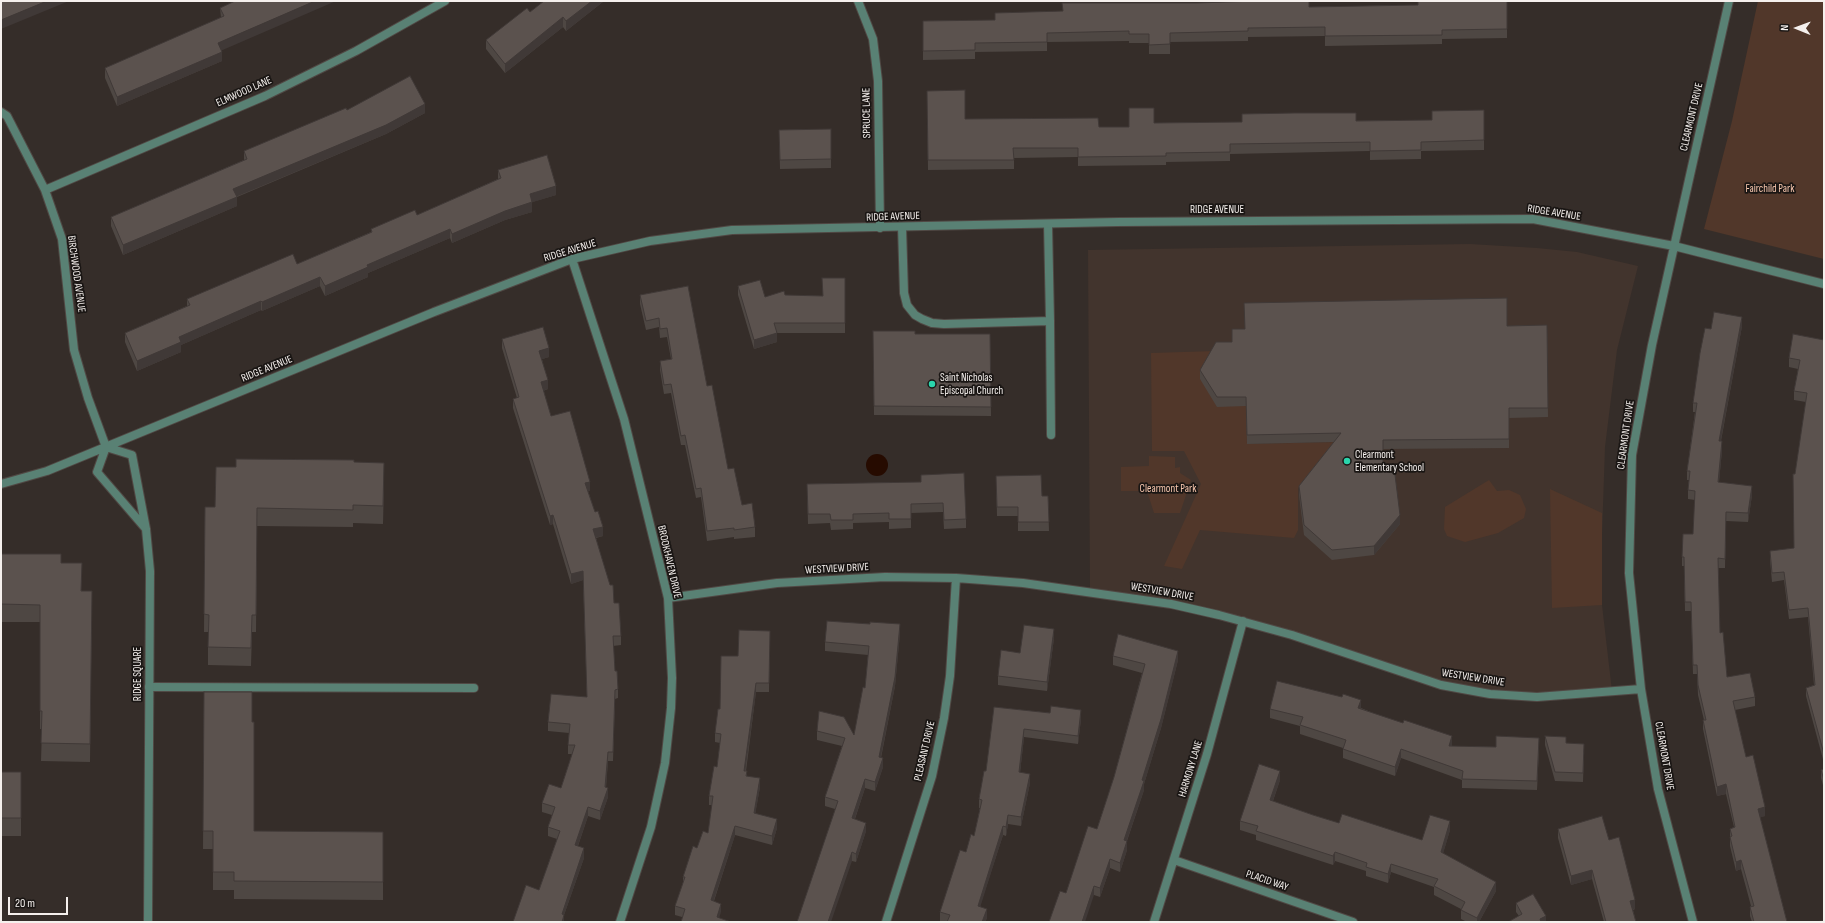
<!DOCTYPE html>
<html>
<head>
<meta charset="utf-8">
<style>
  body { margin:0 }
  #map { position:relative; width:1825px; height:923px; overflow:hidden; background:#352d29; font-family:"Sofia Sans Condensed",sans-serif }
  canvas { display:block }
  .frame { position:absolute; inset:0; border:2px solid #f5f0ed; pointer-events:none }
  .north { position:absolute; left:1777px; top:8px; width:40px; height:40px; -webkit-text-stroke:3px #1a1614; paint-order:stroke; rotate:271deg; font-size:11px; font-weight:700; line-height:16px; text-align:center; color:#f5f0ed }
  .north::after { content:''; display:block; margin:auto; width:14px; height:18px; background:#f5f0ed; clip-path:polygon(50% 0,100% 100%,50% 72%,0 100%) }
  .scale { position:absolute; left:8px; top:897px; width:60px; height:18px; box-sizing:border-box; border:2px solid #f5f0ed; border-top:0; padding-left:5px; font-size:12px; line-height:14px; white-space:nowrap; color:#f5f0ed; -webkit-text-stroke:3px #1a1614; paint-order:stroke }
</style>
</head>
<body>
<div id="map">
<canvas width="1825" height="923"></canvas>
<div class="frame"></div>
<div class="north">N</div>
<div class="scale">20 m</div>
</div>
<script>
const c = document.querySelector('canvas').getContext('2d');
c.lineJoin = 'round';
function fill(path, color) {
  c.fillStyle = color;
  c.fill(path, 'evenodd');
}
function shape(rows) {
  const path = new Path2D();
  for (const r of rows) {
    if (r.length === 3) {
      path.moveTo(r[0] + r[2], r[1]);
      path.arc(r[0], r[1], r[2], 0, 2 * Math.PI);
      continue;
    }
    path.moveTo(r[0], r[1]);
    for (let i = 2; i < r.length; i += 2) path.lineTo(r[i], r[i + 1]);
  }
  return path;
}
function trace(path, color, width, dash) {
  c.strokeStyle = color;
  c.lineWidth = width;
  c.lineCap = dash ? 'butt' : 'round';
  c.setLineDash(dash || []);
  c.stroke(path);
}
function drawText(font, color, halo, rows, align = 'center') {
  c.font = font + ' "Sofia Sans Condensed",sans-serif';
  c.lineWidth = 3.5;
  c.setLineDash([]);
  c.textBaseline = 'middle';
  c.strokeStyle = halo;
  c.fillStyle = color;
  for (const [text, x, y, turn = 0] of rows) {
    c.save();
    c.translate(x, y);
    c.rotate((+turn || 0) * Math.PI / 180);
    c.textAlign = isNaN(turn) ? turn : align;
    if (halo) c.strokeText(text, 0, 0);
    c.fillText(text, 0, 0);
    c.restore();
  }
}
fill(shape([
  [1470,244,1537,248,1577,252,1638,266,1617,350,1605,447,1601,565,1602,605,1612,691,1537,697,1441,685,1243,621,1090,591,1088,250]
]), '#42342d');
fill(shape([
  [1758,1,1824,1,1824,259,1704,229,1732,121],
  [1216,351,1246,406,1247,444,1340,442,1298,488,1298,530,1294,538,1200,530,1182,569,1164,566,1201,484,1184,451,1152,451,1151,353],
  [1149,456,1175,457,1175,468,1180,467,1180,473,1191,480,1180,513,1154,513,1147,491,1121,491,1121,467,1149,466],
  [1489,480,1497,491,1509,490,1520,495,1526,509,1524,518,1498,533,1465,542,1447,536,1444,529,1445,507],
  [1550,489,1602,513,1602,605,1552,608]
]), '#51372a');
fill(shape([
  [877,465,11]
]), '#260b00');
const service = shape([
  [902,227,904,293,907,305,915,315,922,319,932,323,944,324,1050,321,1048,224],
  [1050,321,1051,435],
  [149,687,474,688]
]);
const minor = shape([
  [858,1,873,39,878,81,880,228],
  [1,112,7,116,45,190,62,239,74,350,88,398,106,447],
  [45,190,265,96,356,51,445,1],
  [572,259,624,419,668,598,672,678,671,708,665,763,651,827,620,922],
  [106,447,132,455,146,529,150,571,148,922],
  [106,447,97,472,146,529],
  [1,484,47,471,434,312,572,259,650,241,732,230,1118,222,1533,219,1674,246,1824,284],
  [668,598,777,583,885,577,956,578,1023,583,1171,604,1219,615,1292,635,1441,685,1490,694,1537,697,1641,689],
  [1174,860,1353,922],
  [886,922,932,776,944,718,950,676,956,578],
  [1154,922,1207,754,1243,621],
  [1693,922,1658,789,1641,689,1629,573,1632,455,1652,345,1729,1]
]);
trace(service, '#504844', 10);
trace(minor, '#504844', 10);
trace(service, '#598174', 8);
trace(minor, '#598174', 8);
fill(shape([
  [235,1,221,51,222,61,117,106,105,78,105,68,221,18,220,8],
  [544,1,604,1,566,31,563,27,505,73,486,49,486,40,530,12],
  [1507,1,1507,38,1442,39,1442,44,1325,46,1325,36,1248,37,1248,41,1170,42,1170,54,1149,54,1149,43,1129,43,1129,41,1047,42,1047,51,975,52,975,59,923,60,923,21,995,20,1309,7,1418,5],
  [927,91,965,119,1099,127,1129,127,1154,123,1432,120,1484,110,1484,150,1421,151,1421,159,1370,160,1370,151,1230,154,1230,161,1166,162,1166,165,1078,166,1078,157,1014,158,1014,169,928,170],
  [347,110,425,113,386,134,237,197,237,206,123,255,111,226,111,217,244,160,244,151],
  [831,129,831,168,780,169,779,130],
  [498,170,556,195,532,202,532,212,505,220,452,243,450,238,368,273,368,277,325,296,320,286,262,311,261,310,181,345,181,352,137,371,125,342,125,333,187,306,187,299,297,264,371,232,371,229,417,215,498,179],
  [845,278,845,333,777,333,777,342,754,349,738,295,738,286,765,297,785,295,822,296],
  [688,286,707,386,728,469,742,505,755,527,755,537,734,539,734,537,707,541,701,497,696,498,685,445,681,445,671,393,664,394,660,370,660,361,671,359,667,337,660,338,659,327,646,330,640,304,640,295],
  [1547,325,1548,417,1509,418,1509,448,1383,449,1383,465,1400,524,1374,555,1332,560,1304,535,1299,495,1299,486,1334,442,1247,444,1246,406,1217,407,1200,379,1200,370,1232,342,1507,326],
  [1742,326,1721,441,1722,450,1719,482,1752,495,1748,522,1726,521,1725,568,1718,568,1720,633,1727,677,1755,697,1755,706,1735,710,1746,757,1765,816,1760,817,1787,922,1752,922,1750,916,1750,907,1751,906,1741,869,1736,871,1730,846,1730,829,1734,827,1726,794,1717,796,1703,729,1703,720,1704,720,1698,695,1697,674,1693,674,1691,611,1685,611,1684,566,1682,566,1682,557,1693,534,1695,500,1688,499,1688,490,1689,480,1687,480,1687,471,1695,412,1693,412,1693,403,1711,329],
  [873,331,915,334,990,334,991,416,874,415],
  [502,339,549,357,542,359,548,389,543,391,551,416,590,491,588,491,603,536,596,538,614,603,621,636,621,645,613,646,615,671,618,689,618,698,615,699,613,761,608,761,606,788,608,797,600,820,588,816,578,846,584,858,564,915,564,922,539,890,557,839,548,836,548,827,552,815,542,812,542,803,561,788,572,754,568,754,568,745,569,733,548,731,548,722,587,697,583,580,571,584,553,524,550,525,513,408,513,399,517,398,502,348],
  [1824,340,1824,763,1806,696,1806,688,1814,685,1808,617,1789,619,1784,580,1772,582,1770,560,1770,551,1794,548,1795,474,1806,402,1794,400,1794,391,1798,369,1789,367,1789,358],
  [354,462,384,480,383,524,353,523,353,527,257,526,256,632,252,632,251,666,208,665,208,632,204,632,205,507,215,507,236,467],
  [921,475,966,519,966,528,944,529,943,512,911,513,911,528,889,529,889,522,853,523,853,529,831,530,830,523,808,524,807,484,921,482],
  [996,476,1042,496,1048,496,1049,531,1018,531,1018,516,997,516],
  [1,554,61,563,82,591,92,591,90,762,41,761,42,729,40,729,40,622,1,622],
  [770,631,769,692,756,692,746,771,747,776,760,787,755,814,777,828,772,845,735,835,714,901,721,912,682,917,675,915,675,906,683,884,683,877,697,848,708,833,712,805,709,805,709,796,717,767,720,743,715,742,715,733,720,709],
  [900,633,895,686,881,758,883,767,875,791,865,788,855,819,866,831,856,862,852,861,835,809,825,806,825,797,842,746,817,740,817,731,854,735,865,688,868,655,825,651,825,642],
  [1054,638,1047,691,998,685,998,676,1020,653],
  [1113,656,1178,660,1161,728,1144,784,1144,790,1127,841,1127,850,1120,872,1110,868,1100,897,1094,895,1066,893,1097,829,1114,777,1142,673,1113,665],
  [204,692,252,722,254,831,383,832,383,900,234,899,234,890,213,890,213,849,203,849],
  [994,707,1050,713,1081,719,1078,744,1024,737,1020,773,1030,783,1021,826,1008,824,1006,836,1003,835,980,906,987,918,985,922,944,922,940,921,940,912,966,852,974,836,980,808,979,808,979,799,986,771],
  [1361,708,1452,746,1496,747,1539,747,1537,790,1462,788,1462,780,1401,758,1395,776,1343,758,1343,748,1300,734,1300,726,1270,718,1270,709],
  [1545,736,1566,743,1584,753,1583,782,1555,781,1545,745],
  [1824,769,1824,789,1821,778,1821,770],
  [1,772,21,772,21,836,1,836],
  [1280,780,1273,801,1313,815,1339,823,1422,840,1450,830,1443,853,1496,891,1479,922,1467,922,1461,919,1461,909,1434,895,1434,887,1391,872,1388,883,1366,876,1366,871,1335,861,1333,865,1256,840,1256,835,1240,830,1240,821],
  [1558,829,1609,840,1635,909,1633,910,1636,922,1604,922,1592,879,1571,885,1558,838],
  [1516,903,1546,922,1519,916,1516,912]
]), '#4e4743');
fill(shape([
  [47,1,69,1,1,29,1,20],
  [315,1,336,1,218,52,218,43],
  [592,1,604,1,566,31,566,21],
  [563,17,563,27,505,73,505,64],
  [222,52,222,61,117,106,117,97],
  [425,104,425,113,386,134,233,198,233,189],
  [556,186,556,195,530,203,530,194],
  [237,197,237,206,123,255,123,245],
  [532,202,532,212,505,220,452,243,452,234,505,211],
  [450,229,450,238,368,273,368,277,325,296,325,286,367,265],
  [320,277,320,286,262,311,262,302],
  [261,301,261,310,181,345,181,352,137,371,137,361,179,337],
  [1742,317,1742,326,1719,450,1719,441],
  [777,333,777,342,754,349,754,340],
  [549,348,549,357,539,360,539,351],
  [548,380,548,389,541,391,541,382],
  [1722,441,1722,450,1718,492,1718,482],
  [384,463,384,480,383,524,383,506],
  [590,482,590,491,585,492,585,483],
  [1752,486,1752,495,1748,522,1748,513],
  [553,515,553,524,550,525,550,516],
  [1400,515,1400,524,1374,555,1374,546],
  [603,527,603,536,593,538,593,529],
  [583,571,583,580,571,584,571,574],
  [900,624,900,633,895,686,879,766,879,757],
  [1054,629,1054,638,1047,691,1047,682],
  [1178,651,1178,660,1161,728,1144,784,1144,790,1124,849,1124,840,1142,780],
  [756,683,756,692,744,780,744,771],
  [1361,700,1361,709,1358,708],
  [1081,710,1081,719,1078,744,1078,736],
  [1024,729,1024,737,1019,781,1019,772],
  [1452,736,1452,746,1449,746],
  [1539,738,1539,747,1537,790,1537,781],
  [1401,749,1401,758,1395,776,1395,767],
  [608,752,608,761,605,796,608,788,608,797,600,820,600,811,605,787],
  [883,758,883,767,875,791,875,782],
  [1280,771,1280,780,1270,809,1270,800],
  [1030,774,1030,783,1021,826,1021,817],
  [760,778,760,787,754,822,754,813],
  [865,779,865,788,852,827,852,818],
  [1726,784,1726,794,1717,796,1717,787],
  [588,807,588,816,575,854,575,845],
  [1765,807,1765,816,1758,818,1758,809],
  [1008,815,1008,824,1006,836,1006,827],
  [777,819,777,828,772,845,772,836],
  [1450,821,1450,830,1441,861,1441,852],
  [866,823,866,831,856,862,856,854],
  [735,826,735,835,711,909,711,900],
  [1003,826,1003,835,978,914,978,906],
  [1127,841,1127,850,1120,872,1120,863],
  [584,848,584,858,564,915,564,922,562,922,562,914],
  [852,852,852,861,831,922,828,922],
  [1335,852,1335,861,1333,865,1333,856],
  [1110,859,1110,868,1100,897,1100,888],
  [1741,860,1741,869,1736,871,1736,862],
  [1391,864,1391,872,1388,883,1388,874],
  [1592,870,1592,879,1571,885,1571,876],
  [1496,882,1496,891,1479,922,1477,922,1477,918],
  [1094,886,1094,895,1085,922,1082,922],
  [1635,900,1635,909,1630,910,1630,901],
  [721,904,721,912,718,922,717,917],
  [987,909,987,918,985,922,982,922],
  [1546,916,1546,922,1540,922,1540,919]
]), '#403937');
const building = shape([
  [1,1,47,1,1,20,1,1],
  [235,1,315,1,218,43,222,52,117,97,105,68,224,16,220,8,235,1],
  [544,1,592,1,566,21,563,17,505,64,486,40,527,8,530,12,544,1],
  [1257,1,1309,1,1309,7,1418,5,1418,1,1507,1,1507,29,1442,30,1442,35,1325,36,1325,27,1248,28,1248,31,1170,33,1170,44,1149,45,1149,34,1129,34,1129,31,1047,33,1047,42,975,43,975,50,923,51,923,21,995,20,995,13,1063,11,1062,3,1196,3,1257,1],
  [410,76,425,104,386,125,233,189,237,197,123,245,111,217,247,159,244,151,346,108,347,110,410,76],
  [965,90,965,119,1098,118,1099,127,1129,127,1129,108,1154,108,1154,123,1242,122,1242,114,1294,113,1356,113,1356,121,1432,120,1432,111,1484,110,1484,140,1421,142,1421,150,1370,151,1370,142,1230,144,1230,152,1166,153,1166,156,1078,157,1078,148,1013,148,1014,160,928,160,927,91,965,90],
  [831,129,831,159,780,160,779,130,831,129],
  [547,155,556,186,530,194,532,202,505,211,452,234,450,229,367,265,368,267,325,286,320,277,262,302,261,301,179,337,181,342,137,361,125,333,190,305,187,299,293,254,297,264,372,232,371,229,415,210,417,215,501,178,498,170,547,155],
  [822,278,845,278,845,323,774,323,777,333,754,340,738,286,760,280,765,297,784,291,785,295,823,296,822,278],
  [688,286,707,386,712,385,728,469,734,468,742,505,752,503,755,527,734,530,734,528,707,531,701,488,696,489,685,435,681,436,671,384,664,385,660,361,672,359,667,328,660,329,659,318,646,321,640,295,688,286],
  [1507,298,1507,326,1547,325,1548,408,1509,408,1509,439,1383,440,1383,465,1395,475,1400,515,1374,546,1332,550,1304,525,1299,486,1341,433,1247,435,1246,397,1217,397,1200,370,1216,342,1232,342,1232,329,1245,329,1244,303,1507,298],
  [1714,312,1742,317,1719,441,1722,441,1718,482,1752,486,1748,513,1726,512,1725,559,1718,558,1720,633,1723,632,1727,677,1750,673,1755,697,1733,701,1746,757,1753,755,1765,807,1758,809,1787,922,1754,922,1750,907,1754,906,1741,860,1736,862,1730,837,1732,836,1730,829,1735,827,1726,784,1717,787,1703,720,1706,720,1698,685,1697,665,1693,665,1691,602,1685,602,1684,557,1682,557,1683,534,1693,534,1695,491,1688,490,1690,471,1687,471,1697,403,1693,403,1700,353,1705,328,1711,329,1714,312],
  [543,327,549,348,539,351,548,380,541,382,551,416,570,411,590,482,585,483,595,512,598,511,603,527,593,529,610,585,613,585,614,603,619,603,621,636,613,636,615,671,617,671,618,689,615,690,613,752,608,752,605,787,608,788,600,811,588,807,575,845,584,848,562,914,564,915,562,922,513,922,526,885,539,890,560,831,548,827,555,807,542,803,549,784,561,788,575,745,568,745,570,724,548,722,551,694,587,697,583,571,571,574,553,515,550,516,513,399,519,397,502,339,543,327],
  [873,331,915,331,915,334,990,334,991,407,874,406,873,331],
  [1793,334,1824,340,1824,754,1806,688,1815,685,1808,608,1789,610,1784,572,1772,573,1770,551,1794,548,1793,474,1795,474,1807,393,1794,391,1800,360,1789,358,1793,334],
  [236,459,354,460,354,462,384,463,383,506,353,505,353,510,257,508,256,615,252,615,251,648,208,647,209,615,204,614,205,507,215,507,216,467,236,467,236,459],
  [964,473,966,519,944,520,943,503,911,504,911,519,889,519,889,513,853,514,853,520,831,520,830,514,808,514,807,484,921,482,921,475,964,473],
  [1041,475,1042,496,1048,496,1049,522,1018,522,1018,507,997,507,996,476,1041,475],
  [1,554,61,554,61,563,82,563,81,591,92,591,90,744,41,743,42,711,40,711,40,605,1,604,1,554],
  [827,621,870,624,870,622,900,624,895,677,879,757,883,758,875,782,865,779,852,818,866,823,856,854,852,852,828,922,797,922,838,801,825,797,845,738,817,731,819,711,844,717,854,735,863,687,865,688,869,646,825,642,827,621],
  [1024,625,1054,629,1047,682,998,676,1001,650,1020,653,1024,625],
  [739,630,770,631,769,683,756,683,744,771,747,771,746,776,760,778,754,813,777,819,772,836,735,826,711,900,721,904,717,917,731,922,681,922,685,909,675,906,685,877,683,877,693,846,697,848,703,831,708,833,713,796,709,796,714,766,717,767,721,734,715,733,718,709,720,709,721,656,738,656,739,630],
  [1118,634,1178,651,1161,719,1142,780,1144,781,1124,840,1127,841,1120,863,1110,859,1100,888,1094,886,1082,922,1049,922,1060,891,1066,893,1088,826,1097,829,1114,777,1145,664,1113,656,1118,634],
  [1277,681,1342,697,1343,694,1361,700,1358,708,1403,723,1404,720,1452,736,1449,746,1496,747,1496,736,1539,738,1537,781,1462,779,1463,771,1401,749,1395,767,1343,749,1346,740,1300,725,1303,717,1270,709,1277,681],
  [204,692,252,692,252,722,254,722,254,831,383,832,383,882,234,881,234,872,213,872,213,831,203,831,204,692],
  [1051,706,1081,710,1078,736,1024,729,1019,772,1030,774,1021,817,1008,815,1006,827,1003,826,978,906,987,909,982,922,947,922,950,915,940,912,960,850,966,852,971,834,974,836,982,800,979,799,984,771,986,771,994,707,1050,713,1051,706],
  [1545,736,1566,737,1566,743,1584,744,1583,773,1555,772,1545,736],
  [1259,764,1280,771,1270,800,1313,815,1339,823,1342,814,1422,840,1430,815,1450,821,1441,852,1496,882,1477,918,1461,910,1465,902,1434,886,1438,879,1391,864,1388,874,1366,867,1367,863,1335,852,1333,856,1256,831,1258,826,1240,821,1259,764],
  [1824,769,1824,780,1821,770,1824,769],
  [1,772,21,772,21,818,1,818,1,772],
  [1602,816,1609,840,1619,837,1635,900,1630,901,1636,922,1606,922,1592,870,1571,876,1558,829,1602,816],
  [1533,894,1546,916,1540,919,1541,922,1508,922,1522,914,1516,903,1533,894],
  [1824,920,1824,922,1817,922,1824,920]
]);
fill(building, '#5b524e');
trace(building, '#403937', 1);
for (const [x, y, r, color] of [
  [932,384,4,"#2ad5ac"],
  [1347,461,4,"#2ad5ac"]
]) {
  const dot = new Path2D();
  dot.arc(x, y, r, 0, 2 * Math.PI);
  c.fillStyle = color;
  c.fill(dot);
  trace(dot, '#1a1614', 1.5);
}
drawText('11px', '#f5f0ed', '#1a1614', [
  ["ELMWOOD LANE",244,92,-24],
  ["SPRUCE LANE",867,113,-91],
  ["CLEARMONT DRIVE",1692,117,-77],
  ["RIDGE AVENUE",1217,210],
  ["RIDGE AVENUE",1554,213,9],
  ["RIDGE AVENUE",893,217,-2],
  ["RIDGE AVENUE",570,251,-17],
  ["BIRCHWOOD AVENUE",76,274,82],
  ["RIDGE AVENUE",267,369,-22],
  ["CLEARMONT DRIVE",1626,435,-82],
  ["BROOKHAVEN DRIVE",669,562,77],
  ["WESTVIEW DRIVE",837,569,-3],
  ["WESTVIEW DRIVE",1162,592,10],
  ["RIDGE SQUARE",138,674,-90],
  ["WESTVIEW DRIVE",1473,678,9],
  ["PLEASANT DRIVE",925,751,-77],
  ["CLEARMONT DRIVE",1664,756,80],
  ["HARMONY LANE",1191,769,-73],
  ["PLACID WAY",1267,881,19]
]);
drawText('11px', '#fac9b0', '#1a1614', [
  ["Fairchild Park",1770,189],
  ["Clearmont Park",1168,489]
]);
drawText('11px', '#f5f0ed', '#1a1614', [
  ["Saint Nicholas",940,378],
  ["Episcopal Church",940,391],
  ["Clearmont",1355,455],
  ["Elementary School",1355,468]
], 'left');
</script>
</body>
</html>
